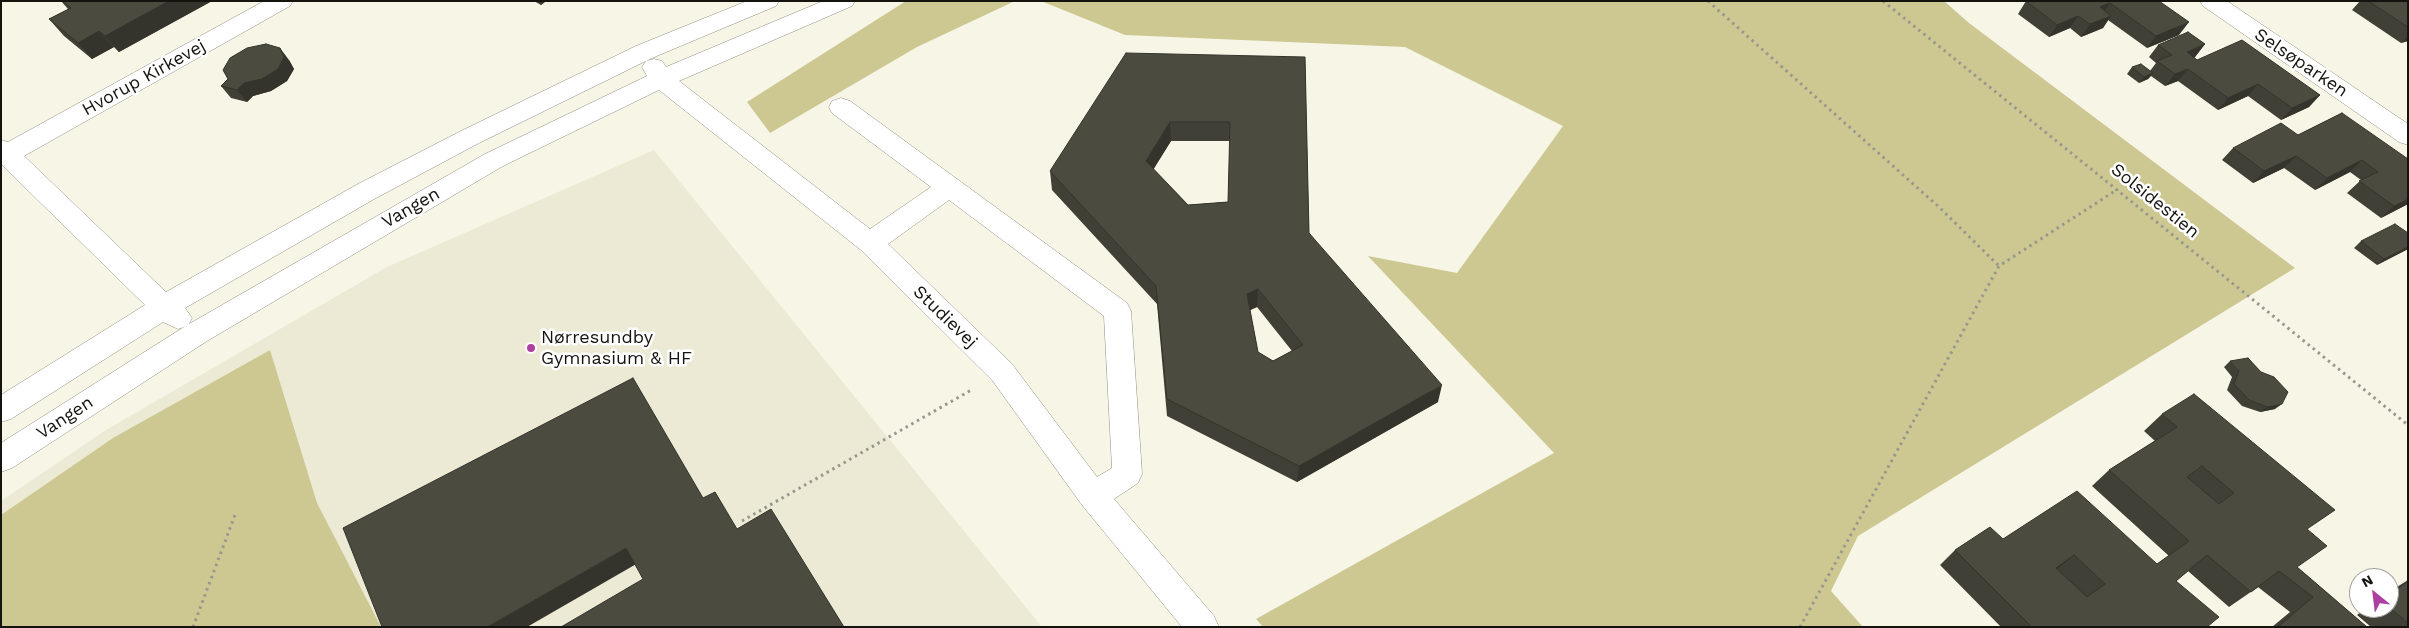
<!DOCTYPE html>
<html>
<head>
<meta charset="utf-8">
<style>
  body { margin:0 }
  #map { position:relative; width:2409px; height:628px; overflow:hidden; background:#f6f5e6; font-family:"Work Sans",sans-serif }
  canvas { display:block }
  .frame { position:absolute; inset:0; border:2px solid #14130e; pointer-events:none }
  .north { position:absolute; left:2349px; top:568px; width:50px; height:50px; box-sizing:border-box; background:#fff; border:1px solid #a1a19f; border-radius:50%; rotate:331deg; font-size:14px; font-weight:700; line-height:20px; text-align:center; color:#14130e }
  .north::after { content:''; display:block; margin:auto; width:18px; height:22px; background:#ad409e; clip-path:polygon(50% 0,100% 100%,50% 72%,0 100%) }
</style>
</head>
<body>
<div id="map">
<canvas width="2409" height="628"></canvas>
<div class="frame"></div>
<div class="north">N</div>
</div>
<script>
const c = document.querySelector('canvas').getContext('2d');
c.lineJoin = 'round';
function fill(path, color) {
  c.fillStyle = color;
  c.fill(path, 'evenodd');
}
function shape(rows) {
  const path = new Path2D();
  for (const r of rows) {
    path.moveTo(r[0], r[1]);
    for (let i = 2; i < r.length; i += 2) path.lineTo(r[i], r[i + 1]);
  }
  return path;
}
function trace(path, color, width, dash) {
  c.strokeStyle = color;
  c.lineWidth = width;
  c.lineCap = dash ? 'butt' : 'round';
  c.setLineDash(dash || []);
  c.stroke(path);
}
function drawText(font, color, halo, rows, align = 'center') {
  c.font = font + ' "Work Sans",sans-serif';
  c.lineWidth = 5;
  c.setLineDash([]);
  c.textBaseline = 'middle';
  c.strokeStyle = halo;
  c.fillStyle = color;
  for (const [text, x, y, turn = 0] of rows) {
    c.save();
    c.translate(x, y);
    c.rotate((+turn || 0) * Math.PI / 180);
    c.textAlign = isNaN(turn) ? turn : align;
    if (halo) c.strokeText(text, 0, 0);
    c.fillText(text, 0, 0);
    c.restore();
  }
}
fill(shape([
  [654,150,1042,627,1,627,1,501,106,430,387,267]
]), '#ecead4');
fill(shape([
  [906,1,1015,1,917,47,770,133,747,102],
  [1041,1,1944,1,1969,23,2295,268,1858,536,1831,591,1863,627,1263,627,1256,619,1554,453,1368,256,1457,273,1563,126,1405,47,1125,35],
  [270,350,317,503,381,627,1,627,1,515,113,438]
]), '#cdc892');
const minor = shape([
  [264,1,293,1,290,6,24,156,166,292,358,184,461,131,636,46,747,1,779,1,776,6,652,58,479,143,376,198,185,308,192,318,189,324,485,154,647,76,642,67,646,61,654,59,662,61,666,67,823,1,855,1,852,6,679,81,870,229,931,187,832,113,829,107,832,101,841,98,850,101,1127,303,1131,311,1142,474,1138,483,1114,499,1214,616,1219,627,1182,627,1082,505,992,380,861,250,659,90,503,166,207,341,12,468,1,472,1,443,184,327,178,329,163,322,11,419,1,422,1,395,145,305,1,164,1,140,8,142,264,1],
  [949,200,1104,316,1112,468,1097,477,1012,364,888,244,949,200],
  [2200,1,2227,1,2408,124,2408,145,2399,142,2203,6,2200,1]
]);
trace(minor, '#908f82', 1);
trace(shape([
  [1708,1,1939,207,1999,266],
  [1883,1,2408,425],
  [742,521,973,389],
  [193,627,235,515],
  [1800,627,1999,266,2118,189]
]), '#99988d', 3, [2.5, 4]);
fill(minor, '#fff');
fill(shape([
  [61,1,212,1,119,52,114,47,92,59,64,36,49,19,68,9],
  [534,1,546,1,541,5],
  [2026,1,2159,1,2179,35,2147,48,2108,20,2103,28,2081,37,2070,28,2049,37,2018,14],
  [2360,1,2408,1,2408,41,2401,43,2352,10],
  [2205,44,2195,57,2194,57,2197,60,2320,95,2309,107,2281,120,2248,96,2218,110,2178,81,2165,86,2151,76,2148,79,2139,83,2127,74,2132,67,2150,71,2156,63,2149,57,2158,45],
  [1305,57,1309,233,1438,402,1297,482,1167,416,1157,304,1052,190,1050,171],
  [1171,141,1230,141,1228,202,1188,205,1153,169],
  [1257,307,1292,351,1273,361,1258,352,1250,310],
  [289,60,294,69,287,81,271,91,253,96,247,102,231,98,221,86],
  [2342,113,2408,204,2381,218,2347,193,2361,180,2350,172,2315,190,2284,168,2253,183,2222,160,2233,148,2298,135],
  [2408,233,2408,249,2377,265,2354,248,2361,241],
  [2230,361,2275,409,2260,412,2242,406,2227,390,2232,377,2224,367],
  [2162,414,2307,529,2297,567,2367,627,2272,627,2290,612,2258,587,2229,607,2188,571,2176,581,2207,627,2001,627,1940,565,1955,550,2003,539,2157,564,2169,556,2092,486,2109,470,2155,441,2144,431],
  [2408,580,2408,627,2371,627,2357,615,2366,608,2389,608,2389,592]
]), '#414036');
fill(shape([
  [169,1,212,1,119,52,105,36],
  [539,1,546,1,541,5],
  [2110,3,2102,15,2100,7],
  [2078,16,2070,28,2049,37,2057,25],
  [2111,16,2103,28,2081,37,2090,24],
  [2189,22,2179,35,2147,48,2156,36],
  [99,31,114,47,92,59,78,43],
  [2408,37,2408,41,2401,43],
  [2205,44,2195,57,2177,64,2187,52],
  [280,48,289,60,294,69,287,81,271,91,253,96,247,102,237,90],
  [2188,69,2178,81,2165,86,2175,74],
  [2153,73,2148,79,2139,83,2144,77],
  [2258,84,2248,96,2218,110,2228,98],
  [2320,95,2309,107,2281,120,2292,108],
  [1170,122,1171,141,1147,180,1146,161],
  [2296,156,2284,168,2253,183,2264,171],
  [2362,160,2350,172,2315,190,2327,178],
  [2408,199,2408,204,2381,218,2394,206],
  [2408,247,2408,249,2377,265,2384,259],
  [1258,289,1257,307,1246,312,1247,294],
  [1442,385,1438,402,1297,482,1299,466],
  [2282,404,2275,409,2260,412,2267,407],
  [626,548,638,563,527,627,487,627],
  [2074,555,2056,570,2056,568]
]), '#35342c');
const building = shape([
  [62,1,169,1,105,36,99,31,78,43,49,19,71,8,62,1],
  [2026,1,2159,1,2189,22,2156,36,2110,3,2100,7,2111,16,2090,24,2078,16,2057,25,2026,1],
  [2368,1,2408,1,2408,27,2368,1],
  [2188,32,2205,44,2187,52,2197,60,2242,40,2320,95,2292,108,2258,84,2228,98,2188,69,2175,74,2157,61,2172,55,2158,45,2188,32],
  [266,44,280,48,284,57,278,69,262,79,244,83,237,90,221,86,228,79,223,70,230,58,247,48,266,44],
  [1126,53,1305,57,1309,233,1442,385,1299,466,1167,399,1156,286,1050,171,1126,53],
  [1170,122,1230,122,1228,202,1188,205,1146,161,1170,122],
  [1258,289,1303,345,1273,361,1258,352,1247,294,1258,289],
  [2141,64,2153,73,2144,77,2132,67,2141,64],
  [2342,113,2408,159,2408,199,2394,206,2359,181,2378,172,2362,160,2327,178,2296,156,2264,171,2233,148,2281,123,2298,135,2342,113],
  [2395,224,2408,233,2408,247,2384,259,2361,241,2395,224],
  [2248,358,2261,372,2274,377,2288,392,2282,404,2267,407,2249,400,2234,384,2239,371,2230,361,2248,358],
  [633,378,703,498,715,492,737,529,771,509,844,627,561,627,643,579,626,548,487,627,382,627,343,528,633,378],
  [2194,394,2335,510,2307,529,2327,546,2297,567,2367,627,2278,627,2313,597,2279,571,2251,592,2207,555,2176,581,2219,617,2207,627,2032,627,1955,550,1990,527,2003,539,2077,491,2157,564,2189,541,2109,470,2177,427,2162,414,2194,394],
  [2202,466,2234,493,2219,504,2187,477,2202,466],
  [2074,555,2105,584,2087,597,2056,568,2074,555],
  [2408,581,2408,623,2389,607,2389,595,2408,581]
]);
fill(building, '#4c4b3f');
trace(building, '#35342c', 1);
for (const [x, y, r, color] of [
  [531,348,5,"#ad409e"]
]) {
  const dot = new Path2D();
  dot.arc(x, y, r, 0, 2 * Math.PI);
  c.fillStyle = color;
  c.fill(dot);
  trace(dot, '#fff', 2);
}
drawText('18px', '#14130e', '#fff', [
  ["Selsøparken",2301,63,34],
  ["Hvorup Kirkevej",144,78,-29],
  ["Solsidestien",2155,201,39],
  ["Vangen",411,208,-30],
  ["Studievej",945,317,44],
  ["Vangen",65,418,-33]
]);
drawText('18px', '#14130e', '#fff', [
  ["Nørresundby",541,338],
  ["Gymnasium & HF",541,359]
], 'left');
</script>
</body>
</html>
